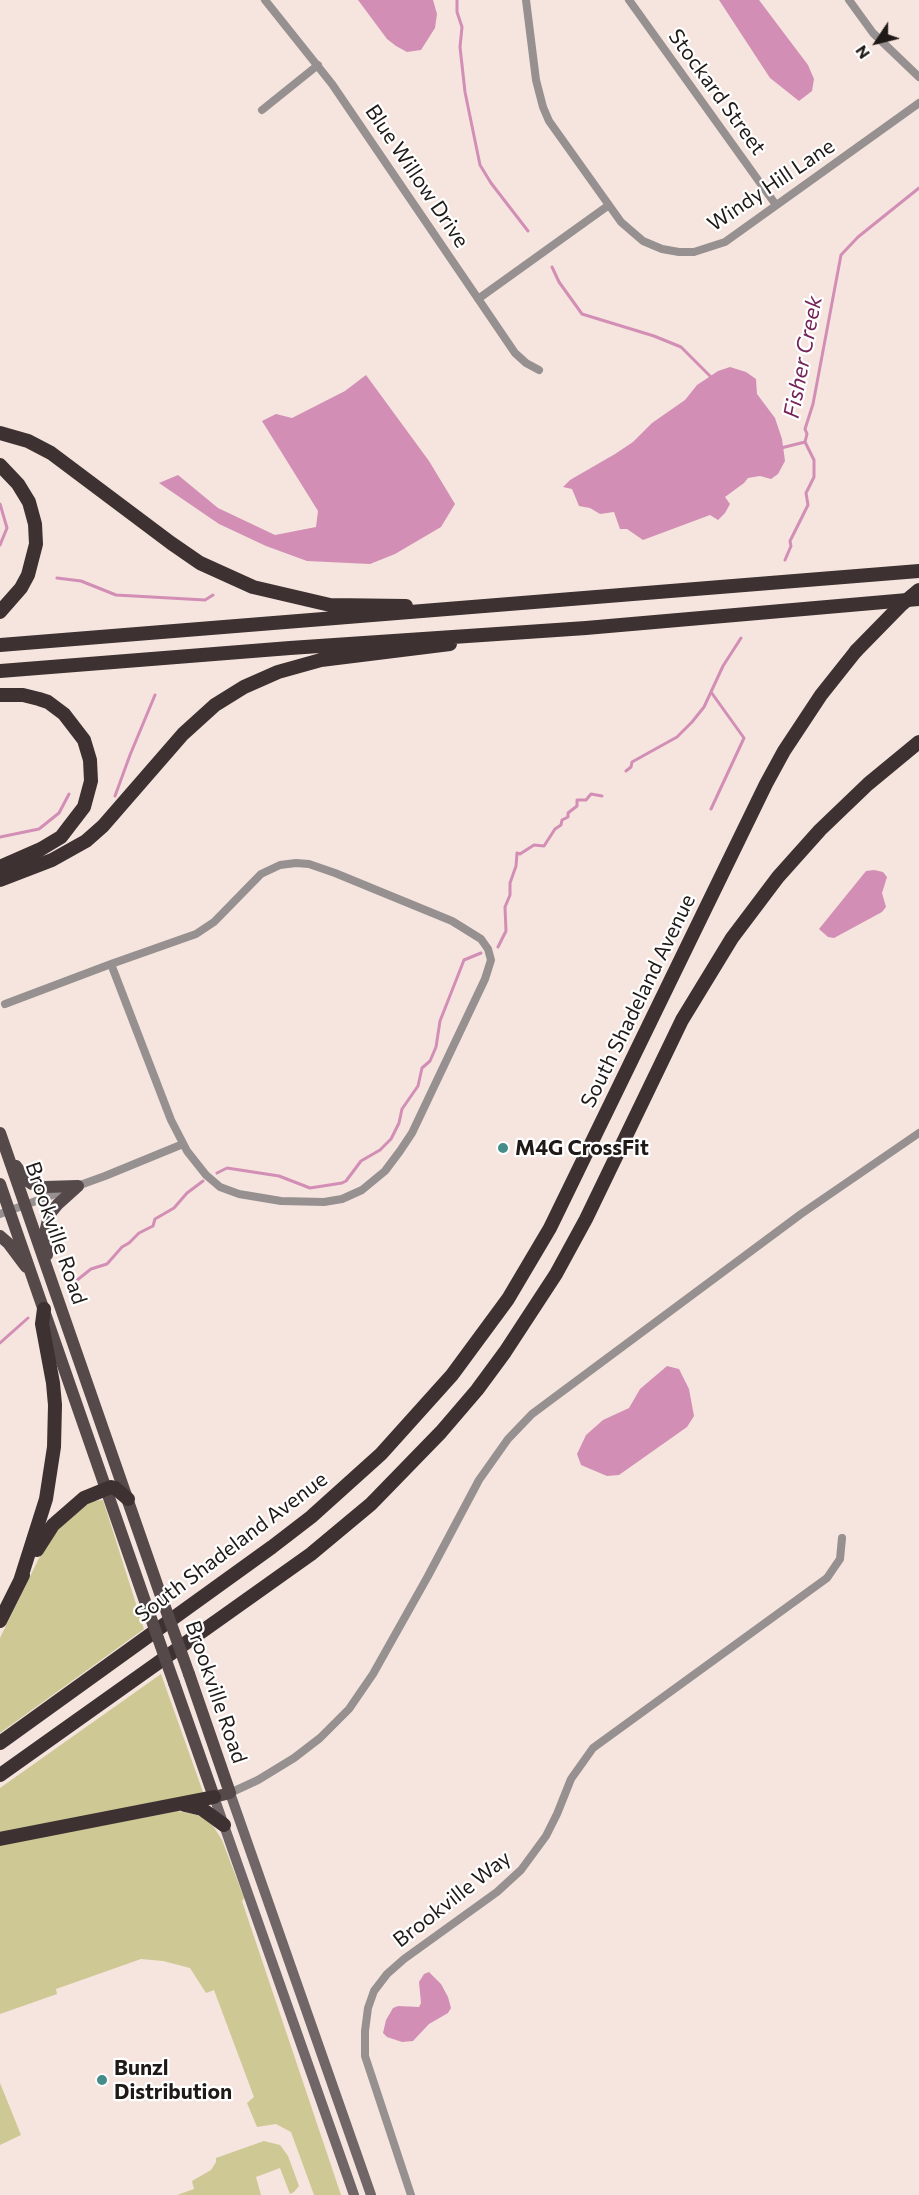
<!DOCTYPE html>
<html>
<head>
<meta charset="utf-8">
<style>
  body { margin:0 }
  #map { position:relative; width:919px; height:2195px; overflow:hidden; background:#f5e5de; font-family:Commissioner,sans-serif }
  canvas { display:block }
  .north { position:absolute; left:847px; top:12px; width:60px; height:60px; -webkit-text-stroke:4px #fff; paint-order:stroke; rotate:235deg; font-size:16px; font-weight:700; line-height:24px; text-align:center; color:#1f1a17 }
  .north::after { content:''; display:block; margin:auto; width:21px; height:27px; background:#1f1a17; clip-path:polygon(50% 0,100% 100%,50% 72%,0 100%) }
</style>
</head>
<body>
<div id="map">
<canvas width="919" height="2195"></canvas>
<div class="north">N</div>
</div>
<script>
const c = document.querySelector('canvas').getContext('2d');
c.lineJoin = 'round';
function fill(path, color) {
  c.fillStyle = color;
  c.fill(path, 'evenodd');
}
function shape(rows) {
  const path = new Path2D();
  for (const r of rows) {
    path.moveTo(r[0], r[1]);
    for (let i = 2; i < r.length; i += 2) path.lineTo(r[i], r[i + 1]);
  }
  return path;
}
function trace(path, color, width, dash) {
  c.strokeStyle = color;
  c.lineWidth = width;
  c.lineCap = dash ? 'butt' : 'round';
  c.setLineDash(dash || []);
  c.stroke(path);
}
function drawText(font, color, halo, rows, align = 'center') {
  c.font = font + ' Commissioner,sans-serif';
  c.lineWidth = 4.5;
  c.setLineDash([]);
  c.textBaseline = 'middle';
  c.strokeStyle = halo;
  c.fillStyle = color;
  for (const [text, x, y, turn = 0] of rows) {
    c.save();
    c.translate(x, y);
    c.rotate((+turn || 0) * Math.PI / 180);
    c.textAlign = isNaN(turn) ? turn : align;
    if (halo) c.strokeText(text, 0, 0);
    c.fillText(text, 0, 0);
    c.restore();
  }
}
fill(shape([
  [103,1500,144,1629,0,1733,0,1638,40,1556,54,1535,66,1520,81,1509,92,1501],
  [161,1674,203,1792,189,1797,0,1836,0,1788],
  [178,1811,201,1816,213,1826,222,1840,244,1898,242,1901,341,2195,314,2195,291,2132,276,2124,257,2127,247,2103,254,2097,214,1990,206,1993,190,1968,163,1961,141,1959,56,1989,57,1994,0,2014,0,1845],
  [0,2083,21,2135,0,2145],
  [264,2141,280,2145,288,2156,299,2186,294,2192,290,2194,280,2168,256,2177,261,2195,177,2195,194,2189,192,2181,211,2170,216,2162,216,2158]
]), '#cdc894');
fill(shape([
  [358,0,433,0,437,14,435,28,421,50,407,52,396,46,387,39],
  [719,0,759,0,808,65,814,79,812,91,799,101,770,78],
  [730,367,746,372,756,379,757,394,775,418,782,439,785,461,778,474,771,479,760,476,748,478,744,483,725,497,730,504,725,513,718,520,710,515,643,540,627,529,620,529,614,512,600,514,590,508,579,506,572,489,563,487,570,480,615,454,633,442,652,423,685,400,697,385,718,371],
  [366,375,429,461,455,504,441,527,395,554,370,564,307,561,266,546,219,524,159,483,178,475,218,508,275,535,316,527,318,511,262,421,276,414,292,418,345,391],
  [874,870,883,872,887,877,882,893,886,907,882,912,834,938,828,937,819,929,866,871],
  [667,1366,679,1369,689,1389,694,1416,687,1427,619,1475,607,1476,581,1465,577,1454,586,1435,603,1420,629,1408,640,1389],
  [429,1972,441,1984,448,1997,451,2008,448,2013,429,2024,413,2041,402,2042,387,2037,383,2033,386,2020,393,2008,398,2006,419,2007,421,2003,419,1982,424,1974]
]), '#d38eb6');
trace(shape([
  [457,0,457,12,462,27,460,47,465,92,480,165,491,183,528,231],
  [552,267,559,282,582,314,654,336,681,347,712,378],
  [781,448,805,442],
  [0,504,7,528,0,545],
  [785,560,791,546,790,541,808,505,806,493,814,477,814,460,805,442,807,434,805,429,813,404,841,255,858,237,919,188],
  [57,578,81,581,116,595,205,600,213,595],
  [626,771,631,767,632,762,677,737,692,722,704,707,723,666,741,638],
  [115,796,130,755,155,695],
  [711,809,744,738,711,692],
  [0,837,39,829,59,813,69,794],
  [498,947,506,931,505,907,510,895,510,883,516,866,517,853,520,854,534,845,544,846,555,829,561,825,562,820,568,817,568,813,577,806,577,800,586,800,591,794,602,796],
  [217,1173,227,1168,279,1176,310,1188,342,1183,346,1181,361,1161,380,1150,391,1139,399,1123,402,1109,418,1086,422,1068,430,1061,436,1047,440,1021,464,960,481,953],
  [71,1285,91,1269,107,1264,122,1247,129,1243,139,1233,153,1226,155,1219,174,1208,187,1193,203,1181],
  [0,1343,28,1318]
]), '#d38eb6', 3);
trace(shape([
  [265,0,332,84,515,353,526,363,539,370],
  [526,0,536,80,543,107,549,121,621,222,643,241,662,249,679,252,694,252,725,242,919,103],
  [629,0,776,205],
  [849,0,873,33,919,77],
  [262,110,318,65],
  [478,299,609,205],
  [5,1004,111,964,196,934,214,922,261,874,280,865,296,863,309,864,335,873,452,921,481,939,488,949,491,960,485,979,412,1133,400,1151,385,1171,362,1190,342,1199,324,1202,281,1201,239,1194,220,1187,206,1175,187,1151,171,1120,111,964],
  [0,1214,105,1176,183,1144],
  [230,1793,258,1780,294,1758,320,1738,349,1709,373,1674,428,1576,479,1480,508,1439,532,1414,801,1214,919,1133],
  [411,2195,365,2056,365,2031,368,2008,374,1991,387,1974,404,1959,497,1892,521,1870,546,1836,557,1814,571,1779,593,1748,827,1578,840,1559,842,1538]
]), '#979090', 8);
trace(shape([
  [230,1793,371,2195],
  [214,1797,354,2195]
]), '#716667', 10);
trace(shape([
  [0,1133,161,1596],
  [16,1166,26,1180,32,1184,45,1187,78,1186],
  [0,1184,147,1607],
  [0,1236,8,1243,26,1267],
  [47,1255,45,1233,49,1215,58,1204,78,1186],
  [174,1683,214,1797,230,1793,189,1674]
]), '#55494a', 12);
trace(shape([
  [0,433,28,441,51,453,171,543,200,563,253,587,330,605,406,606],
  [0,465,18,484,29,502,35,524,36,544,28,575,21,588,0,612],
  [0,645,919,571],
  [0,671,290,648,586,628,919,599],
  [0,695,23,695,39,699,48,702,64,714,84,740,90,760,91,781,84,807,61,837,41,849,0,867],
  [0,880,52,860,86,841,103,826,183,734,215,705,244,687,278,672,321,660,450,644],
  [37,1550,53,1525,84,1498,111,1487,115,1488,128,1499],
  [20,1581,46,1499,54,1447,55,1405,53,1383,42,1324,44,1309],
  [0,1621,23,1575],
  [0,1743,272,1547,311,1517,381,1454,452,1375,508,1299,550,1228,766,784,784,751,821,695,856,651],
  [0,1775,311,1554,371,1504,441,1432,477,1390,505,1352,556,1274,586,1219,682,1020,732,938,778,877,820,830,868,784,919,742],
  [185,1805,202,1809,224,1825],
  [0,1839,214,1797]
]), '#3e3132', 14);
trace(shape([
  [161,1596,189,1674],
  [147,1607,174,1683]
]), '#55494a', 12);
trace(shape([
  [856,651,901,605,919,590]
]), '#3e3132', 14);
for (const [x, y, r, color] of [
  [503,1148,6,"#448c89"],
  [102,2080,6,"#448c89"]
]) {
  const dot = new Path2D();
  dot.arc(x, y, r, 0, 2 * Math.PI);
  c.fillStyle = color;
  c.fill(dot);
  trace(dot, '#fff', 2);
}
drawText('21px', '#1f1a17', '#fff', [
  ["Stockard Street",717,92,54],
  ["Blue Willow Drive",417,176,56],
  ["Windy Hill Lane",771,185,-34],
  ["South Shadeland Avenue",638,1001,-64],
  ["Brookville Road",56,1233,71],
  ["South Shadeland Avenue",231,1547,-37],
  ["Brookville Road",216,1692,71],
  ["Brookville Way",452,1899,-38]
]);
drawText('bold 21px', '#1f1a17', '#fff', [
  ["M4G CrossFit",515,1148],
  ["Bunzl",114,2068],
  ["Distribution",114,2092]
], 'left');
drawText('italic 22px', '#75245a', '#fff', [
  ["Fisher Creek",803,357,-79]
]);
</script>
</body>
</html>
